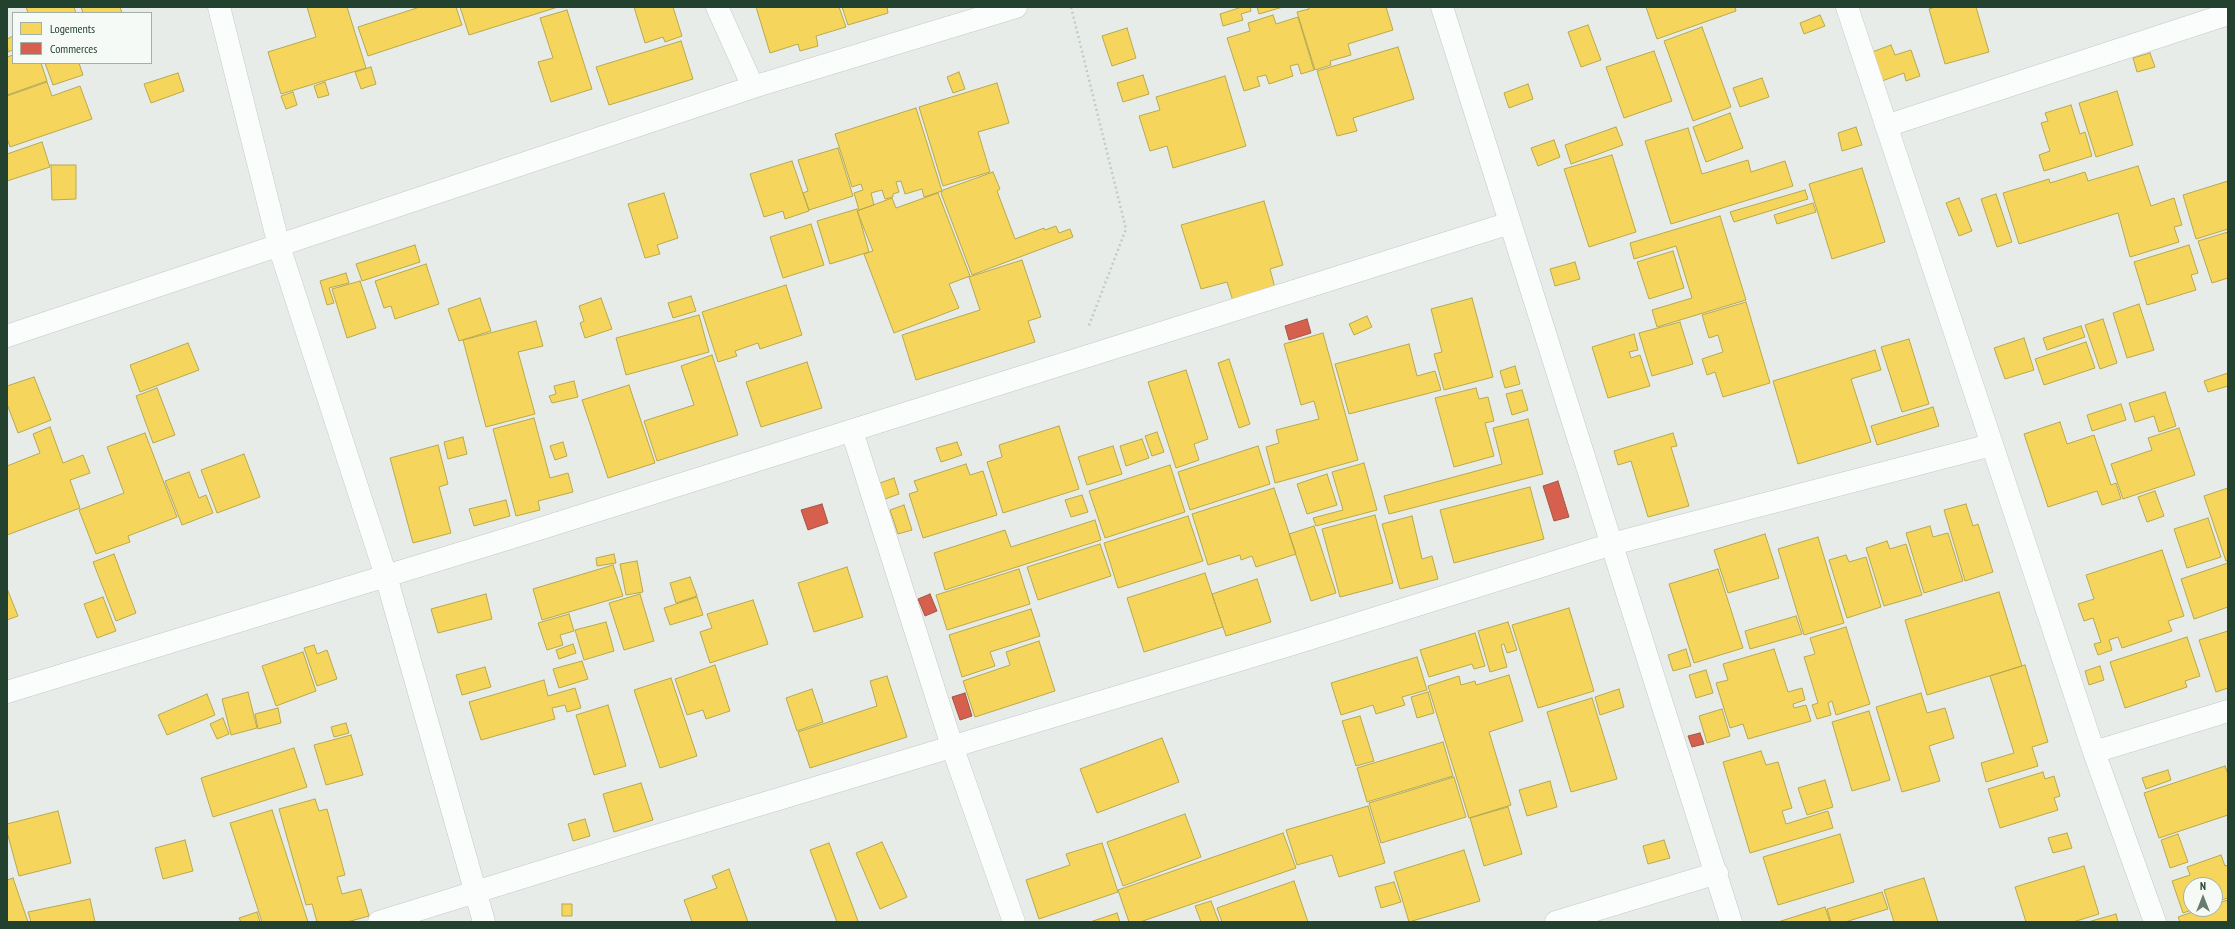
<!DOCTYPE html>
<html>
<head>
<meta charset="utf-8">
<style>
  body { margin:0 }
  #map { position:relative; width:2235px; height:929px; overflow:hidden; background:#e7ece8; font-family:"PT Sans Narrow",sans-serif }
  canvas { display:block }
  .frame { position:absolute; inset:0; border:8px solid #23412f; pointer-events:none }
  .legend { position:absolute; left:12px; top:12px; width:140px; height:52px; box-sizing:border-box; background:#f6faf6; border:1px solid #a2b0a6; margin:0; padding:5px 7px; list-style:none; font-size:12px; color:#23412f }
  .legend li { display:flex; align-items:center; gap:8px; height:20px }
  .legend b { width:20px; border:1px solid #a2b0a6 }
  .north { position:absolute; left:2183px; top:877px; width:40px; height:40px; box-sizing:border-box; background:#f6faf6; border:1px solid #a2b0a6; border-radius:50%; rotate:0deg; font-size:11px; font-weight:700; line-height:16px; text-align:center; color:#23412f }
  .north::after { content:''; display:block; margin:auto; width:14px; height:18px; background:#687d70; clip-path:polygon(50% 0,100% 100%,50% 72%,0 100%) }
</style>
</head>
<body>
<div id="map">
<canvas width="2235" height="929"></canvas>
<div class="frame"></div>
<ul class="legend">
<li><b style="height:11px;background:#f6d55c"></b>Logements</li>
<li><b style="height:11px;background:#d6604d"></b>Commerces</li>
</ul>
<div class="north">N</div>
</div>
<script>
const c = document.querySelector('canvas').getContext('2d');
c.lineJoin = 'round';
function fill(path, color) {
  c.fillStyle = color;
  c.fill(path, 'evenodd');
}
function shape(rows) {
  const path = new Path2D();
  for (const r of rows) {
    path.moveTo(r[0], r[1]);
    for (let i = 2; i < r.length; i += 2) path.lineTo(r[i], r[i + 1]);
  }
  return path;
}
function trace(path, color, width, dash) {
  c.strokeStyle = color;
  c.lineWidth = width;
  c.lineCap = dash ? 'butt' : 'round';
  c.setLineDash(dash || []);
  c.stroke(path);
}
const homes = shape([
  [26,7,74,7,76,13,28,13,26,7],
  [81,7,120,7,122,13,83,13,81,7],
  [307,7,347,7,366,68,281,94,268,52,316,37,307,7],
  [420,7,456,7,462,25,368,56,358,27,420,7],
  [460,7,558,7,469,35,460,7],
  [634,7,673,7,682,36,665,42,663,37,645,43,634,7],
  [756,7,839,7,846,27,816,36,818,46,800,51,798,44,770,53,756,7],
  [842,7,887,7,888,13,848,25,842,7],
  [1242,7,1250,7,1251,11,1241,14,1243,20,1223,26,1220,14,1242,7],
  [1257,7,1283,7,1259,14,1257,7],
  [1308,7,1386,7,1393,30,1348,44,1351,55,1330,61,1331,65,1315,70,1297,12,1309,9,1308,7],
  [1646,7,1735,7,1736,11,1657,39,1646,7],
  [1935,7,1976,7,1989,52,1945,64,1929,9,1935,7],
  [567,10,592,89,551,102,538,62,553,58,540,18,567,10],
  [1273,15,1276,24,1298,17,1314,70,1301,74,1298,64,1290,66,1293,76,1269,84,1266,75,1257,77,1260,86,1244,91,1227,38,1250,31,1248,23,1273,15],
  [1820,15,1825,26,1804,34,1800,23,1820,15],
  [1588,25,1601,60,1581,67,1568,32,1588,25],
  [1702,27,1731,107,1693,121,1664,41,1702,27],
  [1127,28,1136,58,1112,66,1102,36,1127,28],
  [13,36,13,50,8,52,7,39,13,36],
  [681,41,693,79,609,105,596,67,681,41],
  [1891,45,1895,55,1911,50,1920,76,1906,81,1904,73,1882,81,1872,52,1891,45],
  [1398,47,1414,99,1353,118,1357,131,1337,136,1317,71,1398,47],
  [1654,51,1672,101,1624,118,1606,67,1654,51],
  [2150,53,2155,67,2137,72,2133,58,2150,53],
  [13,55,13,63,41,63,47,81,7,95,7,57,13,55],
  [45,63,79,63,83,75,53,85,45,63],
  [371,67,376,84,361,89,355,72,371,67],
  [959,72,965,89,953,93,947,77,959,72],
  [178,73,184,91,151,103,144,84,178,73],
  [1143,75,1149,94,1123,102,1117,83,1143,75],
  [1225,76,1246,146,1173,168,1167,146,1150,151,1139,116,1160,110,1156,97,1225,76],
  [1762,78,1769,97,1740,107,1733,88,1762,78],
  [47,82,52,96,80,86,92,119,10,147,7,138,7,96,47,82],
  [325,82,329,95,318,98,314,86,325,82],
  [997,83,1009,123,978,132,990,172,943,186,919,107,997,83],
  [1528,84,1533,99,1509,108,1504,93,1528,84],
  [2117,91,2133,145,2096,157,2079,103,2117,91],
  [293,92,297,105,286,109,281,96,293,92],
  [2071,105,2080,134,2085,132,2092,156,2044,171,2039,155,2050,151,2041,123,2048,121,2045,113,2071,105],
  [916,108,942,191,924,197,922,189,905,194,901,181,896,182,899,192,893,194,893,197,885,199,882,190,871,193,874,205,859,210,854,193,863,190,861,184,852,187,835,134,916,108],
  [1730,113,1743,148,1706,162,1693,127,1730,113],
  [1616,127,1623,145,1571,164,1565,145,1616,127],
  [1856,127,1862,145,1842,151,1838,133,1856,127],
  [1688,128,1702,174,1748,160,1751,172,1785,161,1793,186,1671,224,1645,141,1688,128],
  [1554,140,1560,157,1538,166,1531,148,1554,140],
  [42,142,50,167,7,181,7,154,42,142],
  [838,148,853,196,809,210,803,193,808,191,798,160,838,148],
  [1612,155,1636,232,1589,247,1564,169,1612,155],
  [792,161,809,211,785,219,783,211,764,217,750,174,792,161],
  [51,165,76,165,76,199,52,200,51,165],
  [2138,166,2151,206,2174,198,2182,225,2174,227,2179,242,2130,257,2118,213,2019,244,2003,193,2049,179,2050,183,2085,172,2088,181,2138,166],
  [1862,168,1885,242,1832,259,1809,184,1862,168],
  [993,172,1000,189,997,191,1015,239,1044,228,1045,230,1056,226,1059,233,1070,229,1073,237,972,275,941,193,943,190,993,172],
  [2228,181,2228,229,2196,239,2183,195,2228,181],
  [1805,190,1808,199,1734,222,1730,212,1805,190],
  [664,193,678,238,657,245,660,254,645,258,628,204,664,193],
  [938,193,970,276,949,284,959,308,894,333,864,254,873,251,857,211,892,198,896,208,938,193],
  [1996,194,2012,242,1997,247,1981,199,1996,194],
  [1959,198,1972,231,1959,236,1946,203,1959,198],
  [1264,201,1283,265,1270,269,1275,288,1233,301,1227,282,1201,289,1181,225,1264,201],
  [1813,203,1816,212,1777,224,1774,215,1813,203],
  [857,209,869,252,830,264,817,221,857,209],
  [1720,216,1746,300,1657,327,1652,310,1692,298,1676,246,1634,259,1630,243,1720,216],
  [811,224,824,265,783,278,770,237,811,224],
  [2228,232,2228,278,2212,283,2198,241,2228,232],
  [415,245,420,262,362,281,356,264,415,245],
  [2189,245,2198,273,2191,275,2196,290,2147,305,2134,262,2189,245],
  [1673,251,1684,288,1649,299,1637,262,1673,251],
  [1022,260,1041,317,1028,321,1035,342,916,380,902,335,980,310,969,277,1022,260],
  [1575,262,1580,279,1555,286,1550,269,1575,262],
  [426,264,439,304,395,319,391,306,384,308,375,281,426,264],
  [346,273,349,283,329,288,334,303,327,305,320,281,346,273],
  [360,281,376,328,347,338,332,289,360,281],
  [786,285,802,335,760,349,758,343,735,351,737,356,718,362,702,312,786,285],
  [691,296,696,311,673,318,668,303,691,296],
  [480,298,491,331,459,341,448,309,480,298],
  [601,298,612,329,585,338,580,323,584,321,579,306,601,298],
  [1472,298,1493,377,1444,390,1434,354,1442,352,1431,309,1472,298],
  [1746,302,1770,383,1723,397,1715,372,1707,375,1702,359,1723,352,1718,335,1709,338,1702,315,1746,302],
  [2139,304,2154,350,2127,358,2113,313,2139,304],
  [699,315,709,352,626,375,616,338,699,315],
  [1367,316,1372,327,1354,335,1349,324,1367,316],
  [2103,319,2117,363,2100,369,2085,325,2103,319],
  [536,321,543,346,518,352,535,414,486,427,463,340,536,321],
  [1680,322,1693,364,1652,376,1639,333,1680,322],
  [2081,326,2085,337,2047,350,2043,338,2081,326],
  [1323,333,1358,460,1275,483,1266,447,1279,443,1276,430,1319,419,1314,401,1301,405,1284,344,1323,333],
  [1634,334,1638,350,1629,352,1631,358,1640,355,1650,386,1608,398,1592,347,1634,334],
  [2024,338,2034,370,2005,379,1994,348,2024,338],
  [1909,339,1929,404,1902,412,1881,347,1909,339],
  [2086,342,2095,368,2044,385,2035,359,2086,342],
  [188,343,199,370,140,392,130,365,188,343],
  [1409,344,1417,376,1435,371,1441,390,1349,414,1335,364,1409,344],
  [1875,350,1881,370,1851,379,1871,442,1798,464,1773,381,1875,350],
  [712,355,738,435,657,461,644,421,694,405,681,366,712,355],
  [1229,359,1250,424,1239,428,1218,363,1229,359],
  [807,362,822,408,761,427,746,382,807,362],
  [1515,366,1520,384,1505,388,1500,371,1515,366],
  [1186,370,1208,439,1194,444,1199,460,1176,468,1148,382,1186,370],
  [2228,373,2228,386,2208,392,2204,381,2228,373],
  [34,377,51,420,18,433,7,404,7,386,34,377],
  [574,381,578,397,552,403,549,396,556,394,554,386,574,381],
  [629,385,655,463,608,478,582,400,629,385],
  [157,388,175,435,153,443,136,396,157,388],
  [1476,388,1479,399,1488,397,1494,421,1485,423,1494,456,1454,467,1435,398,1476,388],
  [1522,390,1528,410,1512,415,1506,394,1522,390],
  [2165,392,2176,426,2159,432,2154,416,2135,422,2129,403,2165,392],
  [2121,404,2126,420,2092,431,2087,415,2121,404],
  [1933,407,1939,426,1877,445,1871,426,1933,407],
  [534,418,550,478,568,473,573,492,538,501,540,510,516,516,493,429,534,418],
  [1528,419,1543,474,1389,514,1384,496,1502,464,1493,428,1528,419],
  [2060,422,2067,444,2094,435,2111,485,2116,483,2121,499,2102,505,2097,491,2048,507,2024,434,2060,422],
  [1059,426,1079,489,1003,513,987,462,1002,457,999,445,1059,426],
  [50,427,63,463,83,455,90,473,70,480,80,508,7,535,7,466,40,453,33,434,50,427],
  [2179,428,2195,475,2123,499,2111,464,2152,450,2148,438,2179,428],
  [1157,432,1164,452,1152,456,1145,436,1157,432],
  [145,433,177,517,128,536,130,542,96,554,79,510,124,493,107,447,145,433],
  [1673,433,1677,446,1671,447,1689,506,1648,517,1631,461,1618,465,1614,451,1673,433],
  [463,437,467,454,448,459,444,442,463,437],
  [1142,439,1149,458,1126,466,1120,446,1142,439],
  [563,442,567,456,555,460,550,446,563,442],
  [957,442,962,455,941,462,936,448,957,442],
  [438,445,448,484,439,487,451,533,413,543,390,458,438,445],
  [1113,446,1122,474,1087,485,1078,457,1113,446],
  [1258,446,1270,484,1190,510,1178,472,1258,446],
  [244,454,260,497,217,513,201,470,244,454],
  [1364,463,1377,510,1316,526,1313,518,1343,510,1332,472,1364,463],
  [966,464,970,475,983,471,997,515,923,538,909,494,918,491,914,481,966,464],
  [1170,465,1185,512,1105,538,1089,491,1170,465],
  [189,472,199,498,206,495,213,513,182,525,165,481,189,472],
  [1327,474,1337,505,1307,514,1297,484,1327,474],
  [894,478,899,494,885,499,880,483,894,478],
  [1530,487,1544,539,1454,563,1440,510,1530,487],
  [1274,488,1296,554,1256,567,1252,556,1241,560,1240,555,1208,565,1192,514,1274,488],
  [2228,488,2228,561,2226,561,2204,496,2228,488],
  [2155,491,2164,516,2147,522,2138,497,2155,491],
  [1082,495,1088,512,1071,517,1065,500,1082,495],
  [506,500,510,516,474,526,469,509,506,500],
  [1966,504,1973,526,1978,524,1993,572,1965,581,1944,510,1966,504],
  [904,505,912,530,898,534,890,510,904,505],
  [1375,515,1393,583,1340,597,1322,529,1375,515],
  [1188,516,1203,561,1118,588,1104,543,1188,516],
  [1412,516,1422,559,1432,556,1438,579,1400,589,1382,524,1412,516],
  [2208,518,2221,557,2187,568,2174,529,2208,518],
  [1095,520,1101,540,945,590,934,553,1005,530,1011,547,1095,520],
  [1314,526,1336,593,1311,601,1289,534,1314,526],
  [1930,526,1933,537,1948,533,1963,581,1924,593,1906,533,1930,526],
  [1765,534,1779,578,1728,593,1714,550,1765,534],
  [1818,537,1844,623,1804,635,1778,549,1818,537],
  [1887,541,1890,549,1906,544,1922,595,1884,606,1866,548,1887,541],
  [1100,544,1111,576,1038,600,1027,567,1100,544],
  [2162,550,2184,616,2168,621,2172,631,2122,648,2118,637,2109,640,2112,650,2098,655,2094,644,2101,642,2093,618,2084,621,2078,604,2094,599,2086,575,2162,550],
  [114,554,136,613,116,621,93,562,114,554],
  [614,554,616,563,597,566,596,558,614,554],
  [1846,555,1849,562,1866,557,1881,607,1847,618,1829,560,1846,555],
  [637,561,643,592,626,595,620,564,637,561],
  [2228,563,2228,607,2194,619,2181,579,2228,563],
  [613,565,623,596,542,620,533,589,613,565],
  [847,567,863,617,814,632,798,583,847,567],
  [1019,569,1030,604,947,630,936,595,1019,569],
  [1718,569,1743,648,1694,663,1669,584,1718,569],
  [1205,573,1223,627,1144,652,1127,598,1205,573],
  [690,577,697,596,676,603,670,583,690,577],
  [1257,579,1271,622,1226,636,1212,594,1257,579],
  [8,591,18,616,7,620,7,592,8,591],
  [1999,592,2022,666,1927,695,1905,620,1999,592],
  [486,594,492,619,438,633,431,609,486,594],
  [640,594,654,641,624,650,609,603,640,594],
  [103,597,116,631,97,638,84,604,103,597],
  [697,597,703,615,670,625,664,608,697,597],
  [753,600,768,644,710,663,700,632,712,628,707,614,753,600],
  [1569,608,1594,691,1538,708,1512,625,1569,608],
  [1031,609,1040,636,990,652,995,666,962,677,949,635,1031,609],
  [569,614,574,631,560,635,563,645,547,650,538,623,569,614],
  [1796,616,1802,634,1750,649,1745,631,1796,616],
  [606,622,614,651,584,660,575,630,606,622],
  [1508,622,1517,650,1507,653,1504,644,1501,645,1507,667,1490,672,1478,631,1508,622],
  [1846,627,1870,704,1836,715,1832,701,1828,703,1831,715,1817,719,1812,705,1818,703,1804,657,1815,654,1810,638,1846,627],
  [2228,631,2228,688,2216,692,2199,640,2228,631],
  [1475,633,1485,666,1474,669,1472,664,1429,677,1420,650,1475,633],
  [2187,637,2200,676,2185,681,2187,687,2125,708,2110,662,2187,637],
  [1039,641,1055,691,975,717,963,681,1010,665,1006,652,1039,641],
  [573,644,576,653,559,659,556,650,573,644],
  [314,645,317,654,327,650,337,679,317,686,304,648,314,645],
  [1686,649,1691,666,1673,671,1668,655,1686,649],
  [1774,649,1788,692,1802,688,1805,700,1793,704,1794,708,1806,705,1811,721,1748,739,1743,724,1730,728,1716,683,1728,680,1723,664,1774,649],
  [303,652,316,691,276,706,262,666,303,652],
  [1417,657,1427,690,1402,697,1405,705,1376,714,1373,705,1341,715,1331,683,1417,657],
  [582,661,588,679,559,688,553,669,582,661],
  [715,665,730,711,706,719,703,710,687,715,675,679,715,665],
  [2025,665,2048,742,2032,747,2038,766,1986,782,1981,763,2014,753,1990,676,2025,665],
  [2100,666,2104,680,2089,685,2085,671,2100,666],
  [485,667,491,687,462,695,456,675,485,667],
  [1706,670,1713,693,1696,698,1689,675,1706,670],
  [1509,675,1523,721,1489,732,1511,805,1469,818,1428,686,1459,676,1461,685,1475,681,1476,685,1509,675],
  [887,676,907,737,810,768,798,732,877,706,870,681,887,676],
  [671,678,697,756,660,768,634,690,671,678],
  [544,680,548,696,575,688,581,708,567,712,565,705,552,708,555,719,481,740,469,702,544,680],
  [812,689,823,722,797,731,786,698,812,689],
  [1619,689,1624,707,1600,715,1595,697,1619,689],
  [248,692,257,728,231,735,222,699,248,692],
  [1428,692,1434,713,1417,718,1411,697,1428,692],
  [1921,693,1927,713,1945,708,1954,738,1929,746,1940,781,1902,792,1876,707,1921,693],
  [207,694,215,715,167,735,158,715,207,694],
  [1592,698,1617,779,1571,792,1547,712,1592,698],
  [608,705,626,766,594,775,576,715,608,705],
  [278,708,281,723,258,729,255,714,278,708],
  [1722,709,1730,736,1707,743,1699,716,1722,709],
  [1869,711,1890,780,1852,791,1832,722,1869,711],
  [1360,716,1374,761,1356,766,1342,721,1360,716],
  [223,718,229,734,217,739,210,724,223,718],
  [346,723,349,733,334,737,331,727,346,723],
  [351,735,363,775,326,785,314,745,351,735],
  [1162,738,1179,782,1097,813,1080,769,1162,738],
  [1443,742,1453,776,1367,802,1357,768,1443,742],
  [294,748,307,787,213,817,201,778,294,748],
  [1761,751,1766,765,1778,762,1792,808,1782,811,1786,824,1828,811,1833,828,1750,853,1723,762,1761,751],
  [2225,766,2228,774,2228,815,2159,838,2144,793,2225,766],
  [2168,770,2171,780,2146,789,2142,778,2168,770],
  [2043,772,2045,779,2054,776,2060,796,2054,798,2058,810,2000,828,1988,789,2043,772],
  [1454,777,1466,817,1381,843,1369,803,1454,777],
  [1825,780,1833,807,1807,815,1798,788,1825,780],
  [1550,781,1557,807,1527,816,1519,790,1550,781],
  [641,783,653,820,614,832,603,794,641,783],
  [315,799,319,811,327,809,345,875,337,877,342,894,361,889,369,916,347,922,317,922,312,904,306,905,279,809,315,799],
  [1368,806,1385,863,1339,877,1332,855,1297,865,1286,830,1368,806],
  [1508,807,1522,854,1484,866,1470,818,1508,807],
  [272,810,308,922,262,922,230,823,272,810],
  [58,811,71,863,19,876,7,832,7,824,58,811],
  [1185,814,1201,857,1123,886,1107,842,1185,814],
  [585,819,590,836,573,841,568,824,585,819],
  [1283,833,1296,868,1140,922,1129,922,1118,890,1283,833],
  [2067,833,2072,848,2053,853,2048,838,2067,833],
  [1840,834,1854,882,1778,905,1763,857,1840,834],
  [2178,834,2188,862,2170,868,2161,840,2178,834],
  [185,840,193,871,163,879,155,848,185,840],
  [1664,840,1670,858,1648,864,1643,846,1664,840],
  [882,842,907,897,880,909,856,853,882,842],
  [829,843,858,921,855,922,837,922,810,850,829,843],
  [1102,843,1118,892,1039,919,1026,880,1070,865,1066,854,1102,843],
  [1464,850,1480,901,1409,922,1394,872,1464,850],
  [2221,855,2225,866,2228,865,2228,898,2215,902,2215,885,2191,885,2191,909,2195,909,2183,913,2172,881,2190,875,2187,867,2221,855],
  [2084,866,2099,914,2073,922,2026,922,2015,887,2084,866],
  [729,869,748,922,692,922,684,900,717,888,712,876,729,869],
  [13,878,28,922,7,922,7,880,13,878],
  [1924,878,1938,922,1894,922,1884,890,1924,878],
  [1294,881,1308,922,1222,922,1217,908,1294,881],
  [1394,882,1401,902,1381,908,1375,887,1394,882],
  [1882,892,1888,909,1845,922,1831,922,1827,909,1882,892],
  [90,899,95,922,31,922,28,912,90,899],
  [2228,900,2228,922,2180,922,2178,917,2201,909,2215,909,2215,904,2228,900],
  [1211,901,1219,922,1201,922,1195,906,1211,901],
  [562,904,572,904,572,916,562,916,562,904],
  [1825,907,1830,922,1778,922,1825,907],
  [257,912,260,922,241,922,239,918,257,912],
  [1117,913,1120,922,1090,922,1117,913],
  [2116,914,2118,922,2088,922,2116,914]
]);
fill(homes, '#f6d55c');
trace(homes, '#b7a94e', 1);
const shops = shape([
  [1307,319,1311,333,1289,340,1285,326,1307,319],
  [1558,481,1569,517,1554,521,1543,486,1558,481],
  [822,504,828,523,808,530,801,510,822,504],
  [930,594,937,611,925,616,918,599,930,594],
  [965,693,972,716,960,720,952,697,965,693],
  [1700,733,1704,744,1692,747,1688,736,1700,733]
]);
fill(shops, '#d6604d');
trace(shops, '#a05744', 1);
const minor = shape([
  [219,7,279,246,386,576,484,922],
  [717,7,753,87],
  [1442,7,1731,922],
  [1847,7,2094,752,2155,922],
  [1886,126,2228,14],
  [7,336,753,87,1016,7],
  [852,431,952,746,1014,922],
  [7,692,520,535,1510,223],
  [2094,752,2228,711],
  [379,922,646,839,1296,643,1612,544,1991,445],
  [1556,922,1717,873]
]);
trace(minor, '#c4c9c5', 23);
trace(shape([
  [1071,7,1126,229,1088,328]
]), '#c2ccc6', 2.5, [2, 3]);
trace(minor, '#fbfcfc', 22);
</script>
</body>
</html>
